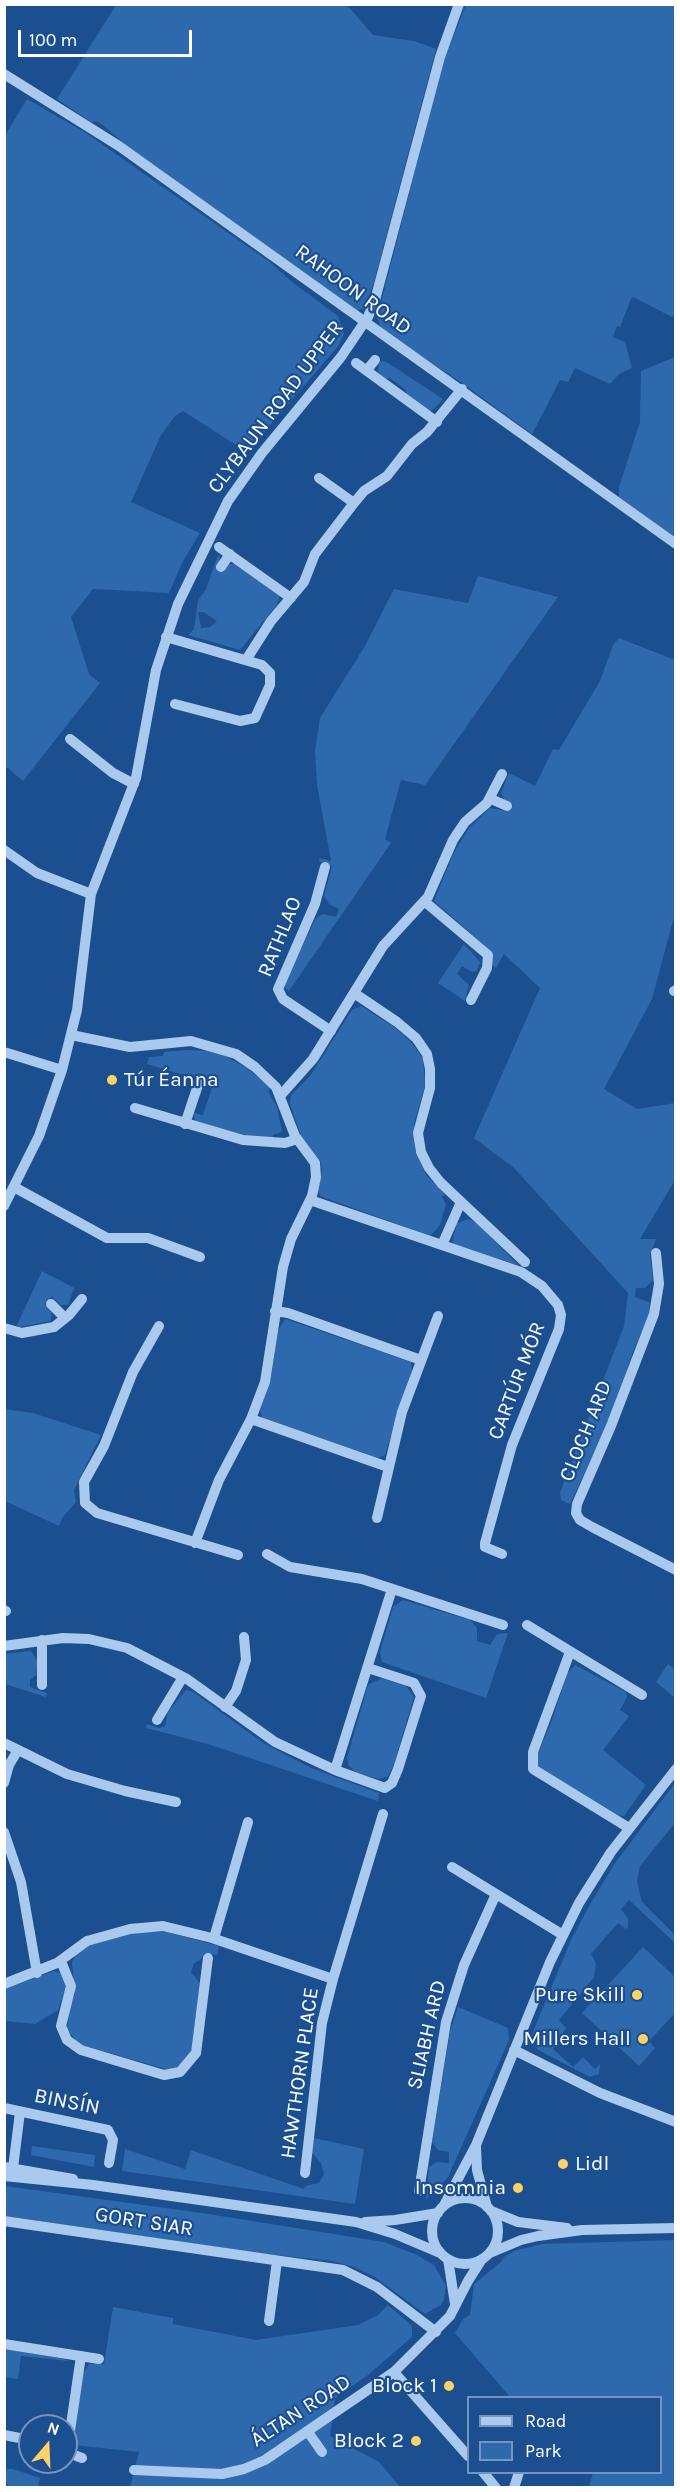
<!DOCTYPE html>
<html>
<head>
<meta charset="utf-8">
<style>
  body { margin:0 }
  #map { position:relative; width:680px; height:2492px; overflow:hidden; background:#1b4f8f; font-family:Karla,sans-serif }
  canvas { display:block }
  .frame { position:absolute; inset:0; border:6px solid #fff; pointer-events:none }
  .legend { position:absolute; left:467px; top:2396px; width:195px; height:78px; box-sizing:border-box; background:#1b4f8f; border:2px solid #7695bc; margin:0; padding:8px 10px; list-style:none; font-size:18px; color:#fff }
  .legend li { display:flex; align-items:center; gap:12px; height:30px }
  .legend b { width:30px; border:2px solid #7695bc }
  .north { position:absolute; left:18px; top:2414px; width:60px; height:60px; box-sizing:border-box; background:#1b4f8f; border:2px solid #7695bc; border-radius:50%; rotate:19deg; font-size:16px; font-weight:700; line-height:24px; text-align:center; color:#fff }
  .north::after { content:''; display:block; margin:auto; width:21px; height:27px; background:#ffd166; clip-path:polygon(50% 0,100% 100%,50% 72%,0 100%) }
  .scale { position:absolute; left:18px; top:30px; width:174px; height:27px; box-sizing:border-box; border:3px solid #fff; border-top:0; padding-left:8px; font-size:18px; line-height:21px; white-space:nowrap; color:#fff; -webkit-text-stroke:4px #1b4f8f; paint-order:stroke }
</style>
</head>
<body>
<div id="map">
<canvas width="680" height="2492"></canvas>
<div class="frame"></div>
<ul class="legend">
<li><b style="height:8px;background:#a9c9ee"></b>Road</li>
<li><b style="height:16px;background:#2e69ad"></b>Park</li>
</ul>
<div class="north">N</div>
<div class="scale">100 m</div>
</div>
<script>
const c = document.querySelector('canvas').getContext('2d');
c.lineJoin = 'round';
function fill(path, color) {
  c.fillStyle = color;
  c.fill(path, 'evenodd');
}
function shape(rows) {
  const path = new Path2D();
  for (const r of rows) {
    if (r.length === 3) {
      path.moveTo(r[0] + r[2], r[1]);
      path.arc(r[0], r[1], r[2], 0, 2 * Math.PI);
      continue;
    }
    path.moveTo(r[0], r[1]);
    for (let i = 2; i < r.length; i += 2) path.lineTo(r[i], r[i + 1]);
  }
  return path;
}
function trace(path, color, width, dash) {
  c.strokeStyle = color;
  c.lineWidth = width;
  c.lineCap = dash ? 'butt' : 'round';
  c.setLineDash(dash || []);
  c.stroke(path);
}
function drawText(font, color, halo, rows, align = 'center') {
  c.font = font + ' Karla,sans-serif';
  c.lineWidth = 4.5;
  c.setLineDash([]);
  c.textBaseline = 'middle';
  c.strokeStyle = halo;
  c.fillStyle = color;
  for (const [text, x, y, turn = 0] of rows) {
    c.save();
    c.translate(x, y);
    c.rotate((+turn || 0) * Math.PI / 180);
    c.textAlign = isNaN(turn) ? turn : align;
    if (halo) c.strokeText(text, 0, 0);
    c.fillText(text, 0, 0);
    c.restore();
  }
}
fill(shape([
  [116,5,347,5,373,35,414,41,436,49,374,282,364,309,357,310,127,146,103,125,96,121,91,122,57,99],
  [466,5,675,5,675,315,672,317,633,297,631,299,620,327,617,326,613,337,625,342,632,368,619,374,610,384,575,368,568,382,560,380,532,434,462,383,382,330,377,318,443,62],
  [27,99,86,133,271,263,292,282,338,316,344,334,339,345,247,452,183,411,175,416,161,435,131,502,200,533,182,563,169,593,93,589,71,617,89,674,100,683,23,781,4,765,4,137],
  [675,357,675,538,619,497,619,487,640,422,641,371],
  [383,361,388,363,443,399,434,409,429,411,406,394,406,390,390,378,385,379,378,372,379,363],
  [215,550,220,558,218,565,234,564,280,595,277,605,240,650,188,635,194,629,198,601,206,589,218,555],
  [198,612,203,612,217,621,210,627,201,628],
  [478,576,558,597,425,785,401,780,385,839,391,843,289,991,285,988,285,982,316,918,323,914,336,917,339,909,329,904,324,896,332,866,319,861,319,858,331,861,317,785,315,751,320,718,365,646,394,589,468,603],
  [619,638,675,660,675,913,652,999,604,1089,637,1109,675,1103,675,1180,640,1239,656,1239,650,1255,653,1280,645,1288,636,1288,635,1297,649,1302,650,1313,632,1354,611,1417,570,1504,561,1500,560,1492,624,1326,628,1293,514,1168,474,1138,540,988,504,954,496,968,493,966,489,949,434,901,453,854,469,828,490,808,508,811,513,805,505,801,501,793,509,773,535,786,553,749,559,750,600,681,613,645],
  [464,944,480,962,477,971,472,972,462,966,457,974,469,985,465,1001,438,983],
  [361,1006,394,1027,410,1041,423,1058,425,1086,414,1124,415,1151,426,1175,445,1194,442,1197,446,1204,440,1225,430,1236,320,1196,318,1191,322,1170,320,1161,301,1136,290,1104,291,1095,310,1076,352,1010],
  [188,1050,207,1051,225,1056,245,1067,263,1081,271,1088,268,1091,277,1107,282,1132,273,1135,272,1140,234,1134,195,1122,194,1113,203,1115,213,1084,147,1064,149,1057,163,1056,164,1052],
  [469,1219,478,1224,518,1265,452,1244,457,1223],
  [42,1271,74,1288,68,1305,61,1305,52,1296,45,1304,52,1313,50,1321,19,1327,17,1325],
  [285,1319,411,1362,412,1370,385,1455,378,1458,262,1418,260,1410,270,1383,278,1331],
  [4,1409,33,1413,101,1435,74,1490,76,1502,62,1518,59,1526,5,1501],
  [403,1600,470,1620,477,1628,477,1641,490,1645,497,1634,508,1633,486,1698,382,1662,380,1652,393,1607],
  [31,1651,37,1660,37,1668,36,1675,30,1680,30,1687,47,1693,46,1697,5,1684,5,1654],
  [668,1664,675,1670,675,1698,656,1682],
  [575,1665,626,1692,627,1697,620,1710,629,1716,603,1750,646,1785,624,1816,618,1815,537,1766,536,1759,552,1720,567,1674],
  [382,1678,406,1686,414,1697,393,1767,387,1777,378,1779,356,1772,349,1766,347,1758,368,1685],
  [186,1690,192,1691,263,1743,311,1768,379,1793,378,1801,208,1744,146,1728,147,1724,159,1728,165,1726,168,1712],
  [675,1783,675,1823,640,1866,637,1881,642,1902,675,1935,675,1943,629,1900,621,1909,628,1919,628,1927,626,1929,618,1923,591,1954,596,1963,594,1977,559,2020,566,2028,553,2049,573,2067,583,2057,595,2069,600,2064,599,2074,590,2077,538,2050,530,2039,571,1940,588,1908,613,1866],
  [143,1932,167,1932,219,1946,217,1955,205,1953,200,1960,194,1963,191,1972,200,1983,191,2053,177,2068,169,2070,78,2044,67,2029,70,2006,75,1994,72,1962,76,1954,86,1946,117,1936],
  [643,1947,675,1977,676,2012,649,2041,655,2048,639,2066,582,2013],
  [54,1971,61,1973,66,1988,58,2010,35,2024,5,2021,4,1989],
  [458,2007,508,2028,509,2040,448,2177,426,2200,429,2167,437,2162,449,2163,449,2152,438,2150,432,2142,450,2032],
  [314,2138,364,2149,355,2204,122,2171,125,2149,185,2169,191,2150,304,2189,305,2186,319,2183,324,2174,321,2163,312,2153],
  [32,2146,95,2155,94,2167,31,2155],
  [5,2186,202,2213,384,2242,417,2255,434,2265,446,2286,444,2299,441,2305,425,2314,375,2277,354,2267,332,2261,258,2253,5,2216],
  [675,2240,675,2487,589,2487,593,2473,660,2472,660,2398,510,2397,455,2333,463,2319,470,2315,474,2284,501,2262,505,2256,517,2250,543,2244],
  [388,2305,412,2326,412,2337,368,2375,335,2398,330,2436,379,2462,400,2487,130,2487,139,2452,74,2445,82,2376,89,2364,104,2364,113,2307,173,2318,173,2324,256,2340,358,2325,378,2315],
  [4,2349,60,2358,69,2361,21,2356,18,2379,5,2377],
  [4,2469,13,2469,40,2478,38,2487,9,2487,5,2482]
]), '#2e69ad');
trace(shape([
  [4,74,119,146,676,544],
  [356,363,437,422],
  [367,370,375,360],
  [319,478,354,503],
  [219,547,291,598],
  [221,567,230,554],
  [166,637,262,665,270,673,270,685,255,718,240,721,175,704],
  [246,660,271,621,304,582,315,554,354,503,364,491,387,476,412,444,427,432,462,389],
  [70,739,113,773,134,784],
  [491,799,507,806],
  [4,850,37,873,91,894],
  [325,867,315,904,278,989,283,999,331,1031],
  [424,901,488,955,487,968,471,1000],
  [674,991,676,990],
  [354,993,397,1022,416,1038,427,1054,430,1069,430,1088,418,1133,421,1152,429,1168,441,1183,525,1262],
  [71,1035,130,1047,191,1041,236,1054,255,1067,276,1087,295,1136,315,1163,316,1177,312,1196,291,1239,283,1267,265,1382,251,1419,219,1480,195,1543],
  [4,1052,62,1070],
  [281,1095,313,1059,383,946,428,897,453,840,465,822,487,803,502,774],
  [135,1108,243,1140,285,1143,297,1139],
  [185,1124,199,1082],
  [14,1187,107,1238,148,1238,200,1257],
  [310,1200,521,1272,542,1286,558,1305,561,1315,559,1329,512,1445,485,1543,485,1547,502,1554],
  [4,1206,39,1136,62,1070,77,1010,91,894,136,778,156,670,178,604,228,501,262,453,341,357,368,317,375,300,440,57,459,4],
  [442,1245,461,1202],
  [656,1253,659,1284,654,1314,611,1426,577,1504,576,1513,580,1520,592,1527,676,1570],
  [51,1304,65,1318],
  [275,1311,288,1313,421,1360],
  [159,1326,133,1372,104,1446,84,1482,85,1503,97,1513,238,1555],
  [4,1328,22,1333,54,1327,69,1315,82,1299],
  [251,1419,388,1467],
  [377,1518,402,1412,438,1316],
  [267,1554,290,1567,362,1579,503,1625],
  [4,1610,6,1611],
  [527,1625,642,1695],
  [4,1646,63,1638,89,1639,127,1648,187,1679,275,1742,335,1770,385,1788,392,1783,398,1769,421,1696,414,1683,368,1668],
  [570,1652,533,1752,533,1769,629,1828],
  [42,1685,42,1640],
  [225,1707,236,1691,246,1660,244,1637],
  [157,1720,183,1677],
  [4,1743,67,1774,125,1791,176,1802],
  [335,1770,392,1589],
  [4,1783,9,1765,18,1750],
  [4,1832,21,1882,37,1973],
  [452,1867,563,1935],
  [214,1938,248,1822],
  [61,1961,71,1986,61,2026,67,2040,81,2050,164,2075,180,2072,196,2053,208,1958],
  [4,1984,57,1963,87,1941,130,1929,163,1926,212,1938,333,1979],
  [514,2050,600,2093,676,2122],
  [4,2108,108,2130,113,2140,109,2163],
  [476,2146,477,2170,487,2207],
  [4,2167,73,2179],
  [13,2168,20,2112],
  [305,2173,322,2023,333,1979,383,1814],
  [4,2176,93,2185,356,2222,395,2234,440,2253],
  [419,2191,446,2022,464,1965,496,1894],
  [465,2231,33],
  [443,2207,476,2145,550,1962,579,1903,611,1852,676,1769],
  [491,2211,518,2222,567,2228],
  [4,2221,343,2270,377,2287,436,2332],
  [365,2222,395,2220,438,2213],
  [490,2253,521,2240,538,2236,582,2230,676,2228],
  [448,2259,455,2304],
  [269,2321,277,2261],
  [4,2344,99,2359],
  [394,2372,468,2456],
  [308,2432,322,2452],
  [4,2435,30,2440],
  [66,2452,82,2458],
  [67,2452,81,2356],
  [134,2470,222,2474,244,2469,265,2460,394,2372,450,2316,468,2281,482,2259],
  [483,2472,496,2488],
  [514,2488,519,2472]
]), '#a9c9ee', 10);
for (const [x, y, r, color] of [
  [112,1080,6,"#ffd166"],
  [637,1995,6,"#ffd166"],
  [643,2039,6,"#ffd166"],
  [563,2164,6,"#ffd166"],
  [518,2188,6,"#ffd166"],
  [449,2386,6,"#ffd166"],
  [416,2441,6,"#ffd166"]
]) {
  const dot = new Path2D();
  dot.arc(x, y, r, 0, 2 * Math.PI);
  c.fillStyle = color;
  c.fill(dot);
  trace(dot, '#1b4f8f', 2);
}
drawText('21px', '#fff', '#1b4f8f', [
  ["RAHOON ROAD",353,290,36],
  ["CLYBAUN ROAD UPPER",276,407,-53],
  ["RATHLAO",280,937,-68],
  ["CARTÚR MÓR",517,1381,-69],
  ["CLOCH ARD",586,1431,-68],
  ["SLIABH ARD",427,2035,-77],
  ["HAWTHORN PLACE",300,2073,-82],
  ["BINSÍN",67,2102,11],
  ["GORT SIAR",144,2222,9],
  ["ÁLTAN ROAD",301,2411,-33]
]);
drawText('21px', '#fff', '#1b4f8f', [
  ["Túr Éanna",124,1080,"left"],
  ["Pure Skill",625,1995],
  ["Millers Hall",631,2039],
  ["Lidl",575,2164,"left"],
  ["Insomnia",506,2188],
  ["Block 1",437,2386],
  ["Block 2",404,2441]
], 'right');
</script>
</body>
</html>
